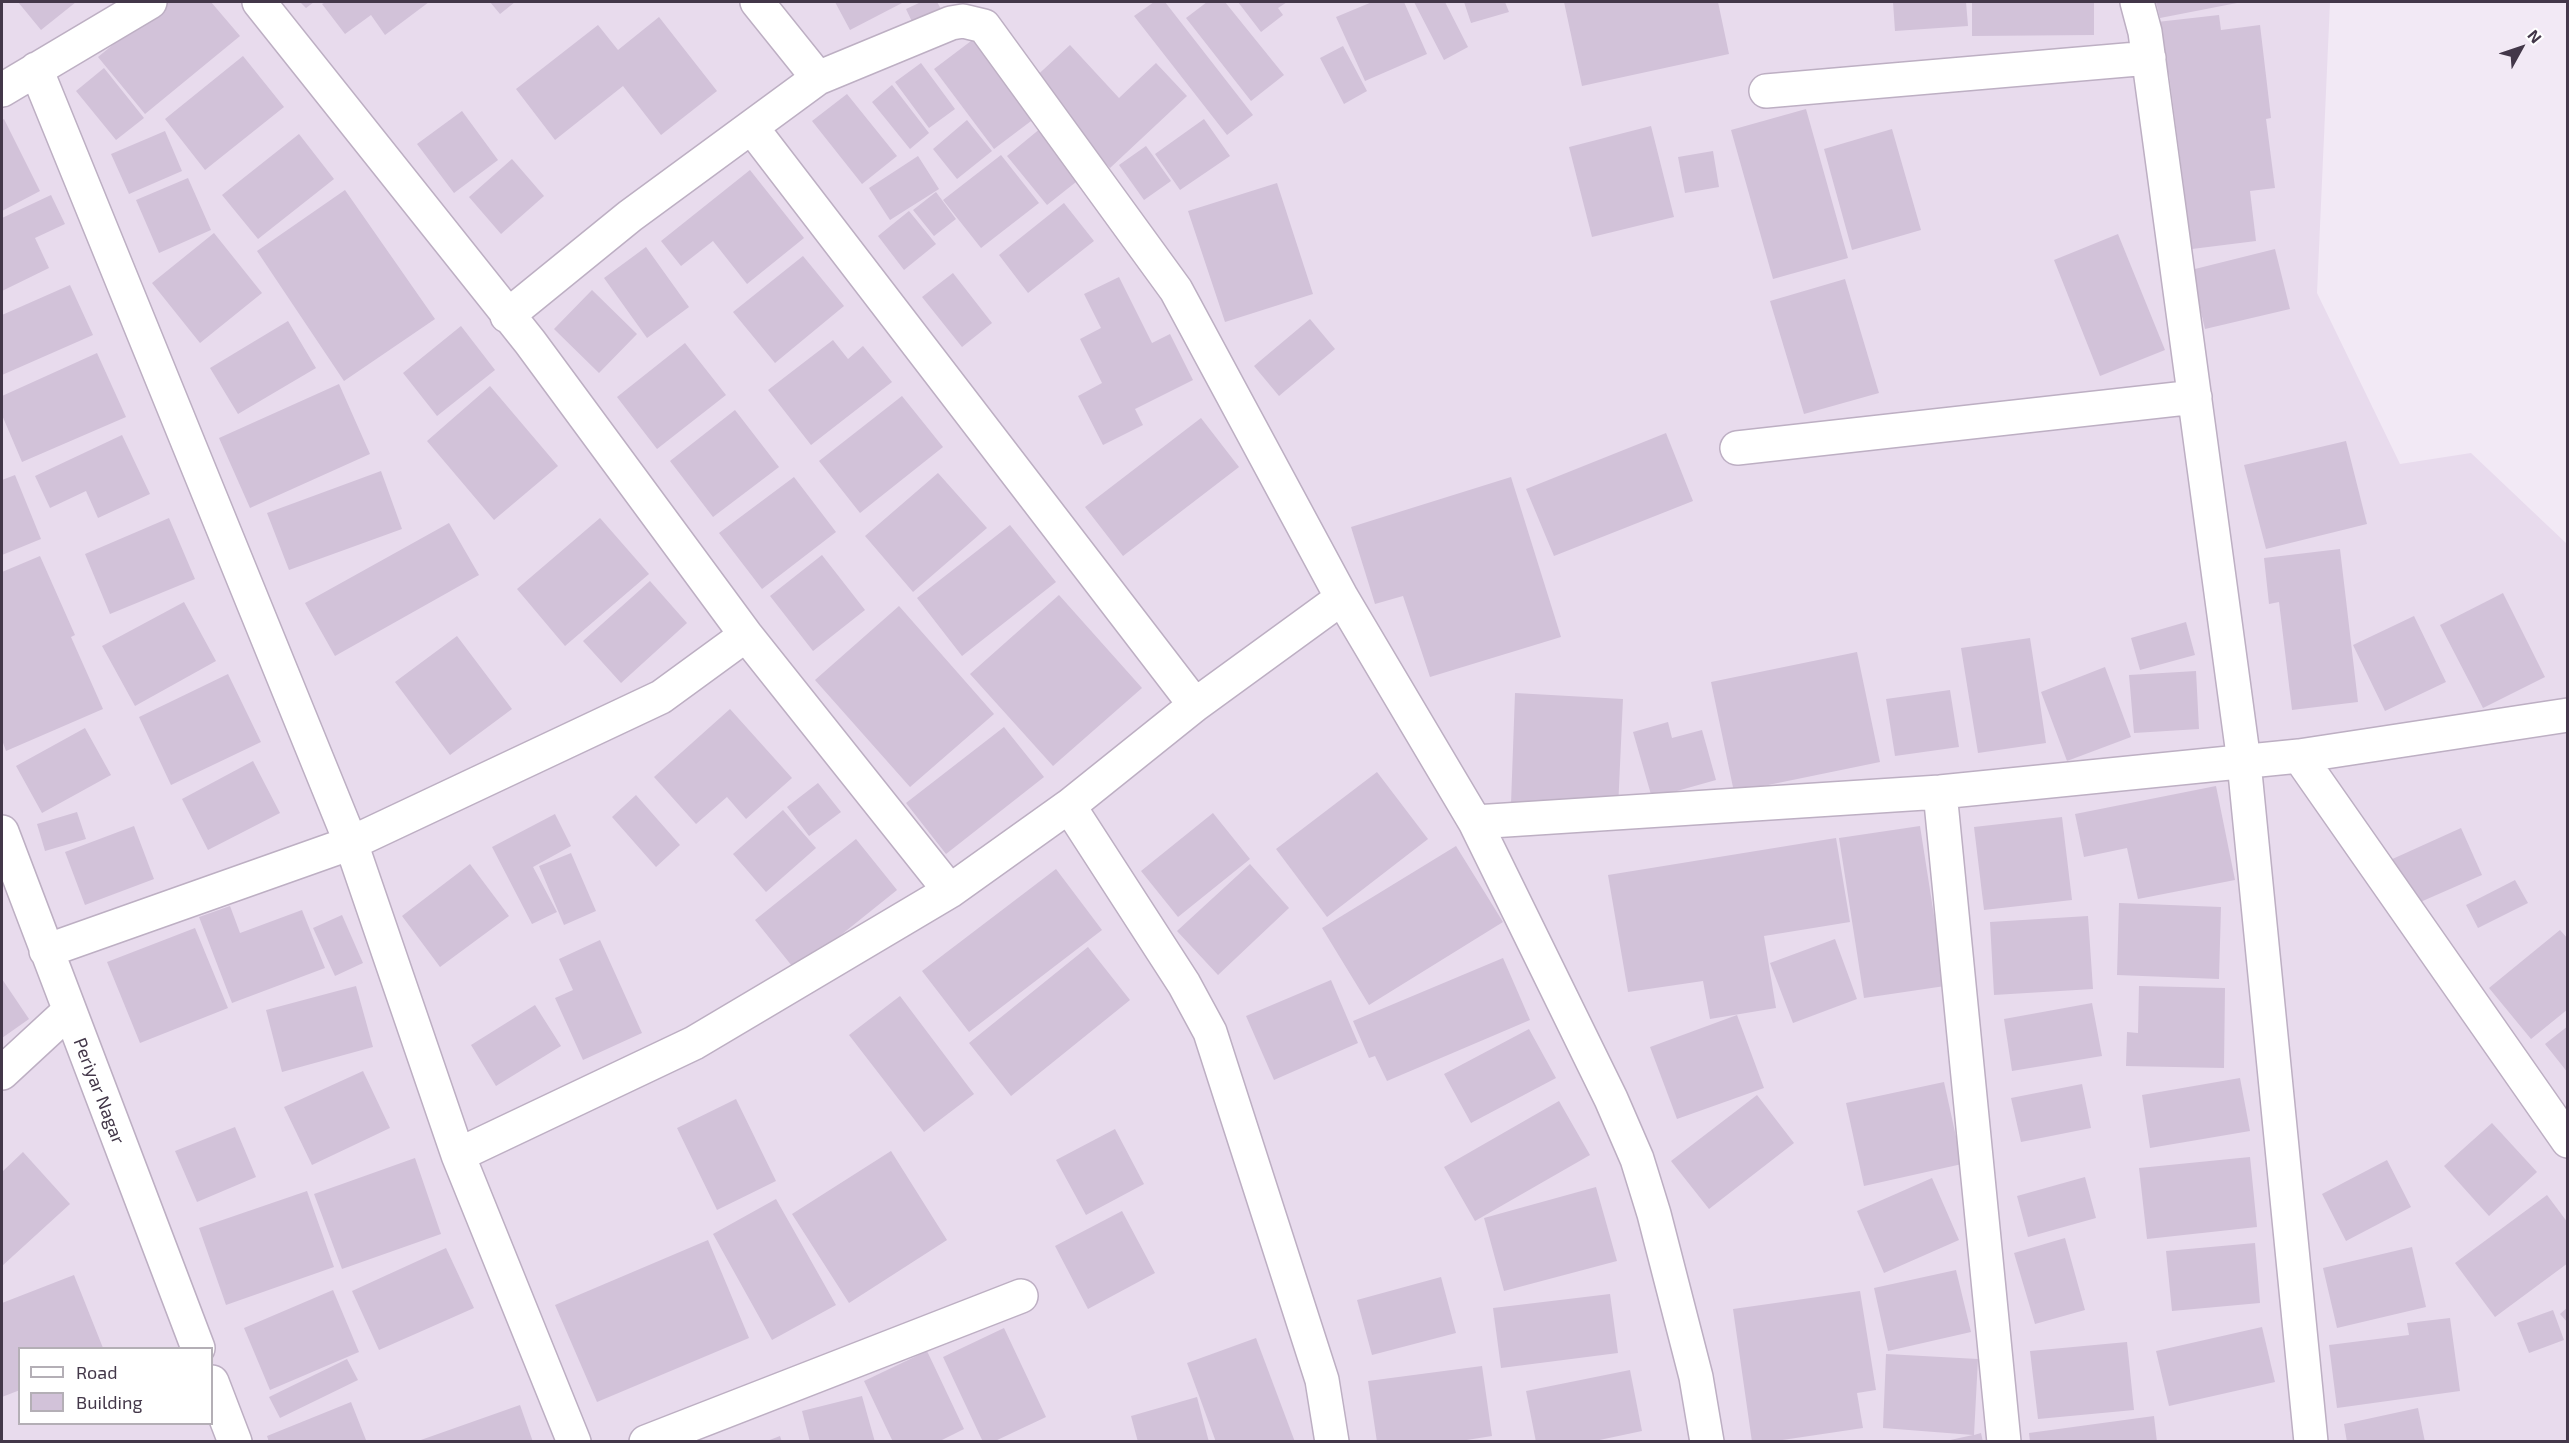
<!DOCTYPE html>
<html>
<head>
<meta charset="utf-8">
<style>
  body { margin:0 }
  #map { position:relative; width:2569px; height:1443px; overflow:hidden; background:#f2e9f5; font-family:"Exo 2",sans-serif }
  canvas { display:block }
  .frame { position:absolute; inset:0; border:3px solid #433749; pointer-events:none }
  .legend { position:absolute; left:18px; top:1347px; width:195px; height:78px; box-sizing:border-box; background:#fff; border:2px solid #b4afb6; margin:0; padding:8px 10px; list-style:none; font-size:18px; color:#433749 }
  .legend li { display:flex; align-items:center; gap:12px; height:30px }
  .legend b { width:30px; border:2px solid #b4afb6 }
  .north { position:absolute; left:2491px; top:18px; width:60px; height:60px; -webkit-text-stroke:4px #fff; paint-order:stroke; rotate:50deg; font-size:16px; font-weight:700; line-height:24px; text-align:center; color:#433749 }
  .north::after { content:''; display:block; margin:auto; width:21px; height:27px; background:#433749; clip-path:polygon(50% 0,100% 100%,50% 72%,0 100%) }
</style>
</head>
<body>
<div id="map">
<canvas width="2569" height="1443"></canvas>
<div class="frame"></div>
<ul class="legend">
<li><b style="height:8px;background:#fff"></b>Road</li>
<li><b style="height:16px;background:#d2c2d9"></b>Building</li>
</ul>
<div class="north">N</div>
</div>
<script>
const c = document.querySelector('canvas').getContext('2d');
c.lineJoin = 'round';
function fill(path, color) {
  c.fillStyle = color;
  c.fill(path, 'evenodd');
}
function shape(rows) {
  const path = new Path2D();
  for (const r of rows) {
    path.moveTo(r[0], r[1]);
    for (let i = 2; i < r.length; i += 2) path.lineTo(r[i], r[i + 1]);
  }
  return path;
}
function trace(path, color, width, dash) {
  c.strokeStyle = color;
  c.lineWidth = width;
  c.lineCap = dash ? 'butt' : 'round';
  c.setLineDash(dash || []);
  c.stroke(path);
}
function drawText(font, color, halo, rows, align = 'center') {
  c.font = font + ' "Exo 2",sans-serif';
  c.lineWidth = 4.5;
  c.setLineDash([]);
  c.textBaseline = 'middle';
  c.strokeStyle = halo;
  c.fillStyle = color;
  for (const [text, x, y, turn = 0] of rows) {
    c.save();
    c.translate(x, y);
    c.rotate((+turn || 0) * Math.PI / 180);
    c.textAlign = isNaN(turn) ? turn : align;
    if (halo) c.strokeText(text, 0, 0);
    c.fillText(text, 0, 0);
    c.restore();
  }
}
fill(shape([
  [2,2,2330,2,2317,293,2400,464,2471,453,2567,544,2567,1441,2,1442],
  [20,1348,212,1348,212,1424,20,1424]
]), '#e8dbed');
fill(shape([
  [18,2,76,2,41,30],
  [165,2,211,2,240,36,145,114,98,57],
  [300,2,314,2,306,8],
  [326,2,429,2,385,35,371,15,345,34,322,4],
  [490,2,515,2,500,14],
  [835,2,904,2,850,30],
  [921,2,937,2,944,14,915,28,906,9],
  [1154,2,1165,2,1253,115,1227,135,1134,16],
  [1207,2,1225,2,1284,75,1251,101,1186,18],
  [1238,2,1287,2,1278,8,1283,15,1261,32],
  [1372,2,1404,2,1427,54,1365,81,1336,17],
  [1414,2,1445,2,1468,47,1444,60],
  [1464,2,1505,2,1509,12,1471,23],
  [1564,2,1718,2,1729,54,1582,86],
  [1893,2,1966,2,1968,26,1895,31],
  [1972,2,2094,2,2094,35,1972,36],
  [2156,2,2237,2,2237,3,2160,18],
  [2219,15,2221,30,2260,25,2271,118,2266,119,2275,188,2250,191,2256,241,2192,249,2169,74,2164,74,2157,22],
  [659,17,717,91,661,135,623,86,555,140,516,89,598,25,618,50],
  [975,38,1035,118,994,149,934,69],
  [1070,45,1119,98,1156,63,1187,96,1110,168,1030,82],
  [1343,46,1367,91,1344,104,1320,58],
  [243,56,284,107,205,170,165,119],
  [921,63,955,109,929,128,895,82],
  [104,68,144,118,116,140,76,91],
  [892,85,929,133,910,149,872,102],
  [847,94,897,156,862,184,812,121],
  [1806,109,1848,258,1773,279,1731,130],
  [462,111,498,160,454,193,417,144],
  [4,119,40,191,2,211,2,120],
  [1204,119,1230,156,1180,190,1155,154],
  [967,120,992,151,957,179,933,149],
  [1651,126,1674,217,1592,237,1569,147],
  [1041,128,1081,178,1047,205,1007,156],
  [1892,129,1921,230,1852,250,1824,149],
  [165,131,182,171,129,194,111,154],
  [299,134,334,179,258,239,222,195],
  [1146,146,1171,181,1144,200,1119,165],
  [1713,151,1719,187,1685,193,1678,157],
  [1001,155,1039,203,981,248,943,200],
  [918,156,939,189,890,220,869,188],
  [512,159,544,196,501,234,469,197],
  [750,170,804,238,747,284,713,241,681,266,661,241],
  [188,178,211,230,159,253,136,200],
  [1277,183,1313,294,1225,322,1188,211],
  [345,190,435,319,344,381,257,251],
  [936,192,956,219,934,236,913,210],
  [51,195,65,224,35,238,49,268,2,291,2,218],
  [1064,203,1094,241,1028,293,999,255],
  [909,211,936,244,904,270,878,236],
  [214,233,262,293,200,343,152,283],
  [2118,234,2165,350,2100,376,2054,260],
  [646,247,689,307,647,338,604,278],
  [2275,249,2290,309,2205,329,2191,270],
  [803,256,844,306,775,363,733,312],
  [953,273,992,323,962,347,922,297],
  [1119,277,1152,343,1170,334,1193,380,1135,409,1143,425,1103,445,1078,396,1102,383,1080,339,1101,328,1084,294],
  [1845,279,1879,393,1804,414,1770,301],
  [70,285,93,335,2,375,2,315],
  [592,290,637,334,599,373,554,329],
  [1310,319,1335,349,1279,396,1254,366],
  [288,321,316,368,238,414,210,368],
  [461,326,495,370,437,416,403,373],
  [833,340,848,359,863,346,892,382,811,445,768,390],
  [685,343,726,395,657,449,617,397],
  [97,353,126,417,22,462,2,415,2,396],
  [339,384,370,454,250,508,219,438],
  [490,386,558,466,494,520,427,441],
  [902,396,943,447,860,513,819,461],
  [735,410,779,467,713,517,670,461],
  [1201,418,1239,467,1123,556,1085,507],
  [1666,433,1693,501,1554,556,1526,489],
  [122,435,150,494,98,518,86,491,50,508,35,476],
  [2346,441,2367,524,2266,549,2244,465],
  [381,471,402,529,289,570,267,513],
  [938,473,987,528,913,592,865,536],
  [15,475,41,539,2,555,2,480],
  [794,477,836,532,762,589,719,533],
  [1511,477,1561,637,1430,677,1403,596,1375,604,1351,527],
  [169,518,195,579,110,614,85,554],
  [600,518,649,574,565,646,517,589],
  [449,523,479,575,335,656,305,603],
  [1010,525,1056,582,962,656,917,598],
  [2340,549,2358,702,2292,710,2279,602,2269,604,2264,558],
  [822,555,865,610,813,651,770,596],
  [40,556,75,635,71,637,103,709,6,751,2,740,2,572],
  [650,581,687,623,621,683,583,641],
  [2503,593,2545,677,2483,708,2440,625],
  [1059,595,1142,688,1053,766,970,674],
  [184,602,216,661,135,706,102,646],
  [899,606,994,714,910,787,815,680],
  [2414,616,2446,682,2385,711,2353,645],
  [2186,622,2195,655,2140,670,2131,638],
  [457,636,512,709,450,755,395,682],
  [2030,638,2046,743,1978,753,1961,648],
  [1857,652,1880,762,1734,792,1711,682],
  [2105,667,2131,737,2067,761,2041,692],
  [2196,671,2199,729,2134,733,2129,675],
  [228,674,261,742,171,785,139,717],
  [1950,690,1959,747,1895,756,1886,699],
  [1515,693,1623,699,1618,809,1511,804],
  [730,709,792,778,746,819,727,797,696,824,654,777],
  [1668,722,1672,738,1702,730,1716,780,1652,798,1633,732],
  [1004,727,1044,777,946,854,906,803],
  [85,728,111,775,42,813,16,766],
  [253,761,280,813,208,850,182,799],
  [1377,772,1428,839,1327,917,1276,849],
  [818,783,841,812,809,836,787,807],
  [2216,786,2235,880,2138,899,2127,848,2084,857,2075,814],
  [636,795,680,845,656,867,612,817],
  [783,810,816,848,766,892,733,854],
  [77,812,86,839,45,851,37,824],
  [1213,813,1250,859,1178,917,1141,871],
  [555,814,571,846,533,867,557,912,532,924,492,847],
  [2062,817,2072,900,1984,910,1974,827],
  [134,826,154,879,85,905,65,852],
  [1920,826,1945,986,1864,998,1839,838],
  [2461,828,2482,875,2409,907,2388,861],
  [1836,838,1850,922,1764,936,1776,1008,1710,1019,1703,981,1628,992,1608,875],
  [856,839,897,890,796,971,755,920],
  [1456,846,1503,922,1369,1005,1322,928],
  [571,853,596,911,564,925,539,866],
  [470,864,509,916,440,967,402,916],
  [1250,864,1289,908,1218,975,1177,931],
  [1056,869,1102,930,969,1032,922,971],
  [2515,880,2528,903,2478,928,2466,905],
  [2119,903,2221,907,2219,979,2117,975],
  [230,906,240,933,302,910,325,968,232,1003,199,917],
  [342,915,363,963,335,976,313,928],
  [2088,916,2093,989,1994,995,1990,922],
  [195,928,228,1008,140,1043,107,962],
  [2560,930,2568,939,2568,1009,2531,1039,2489,988],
  [1835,939,1857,999,1793,1023,1770,963],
  [600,940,642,1033,583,1060,555,998,573,990,559,959],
  [1088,947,1130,1000,1011,1096,969,1043],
  [1503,958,1530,1020,1387,1081,1375,1056,1369,1058,1353,1021],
  [2,979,29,1019,2,1038],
  [1331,980,1358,1043,1274,1080,1246,1016],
  [356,986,373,1047,282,1072,266,1010],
  [2139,986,2225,988,2224,1068,2126,1066,2127,1032,2138,1033],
  [900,996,974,1094,924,1132,849,1035],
  [2092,1003,2102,1056,2012,1071,2004,1019],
  [535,1005,561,1046,496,1086,471,1045],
  [1737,1015,1764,1088,1677,1119,1650,1047],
  [2568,1026,2568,1073,2545,1044],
  [1529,1029,1556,1078,1471,1123,1444,1074],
  [363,1071,390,1128,312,1165,284,1107],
  [2240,1078,2250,1131,2150,1148,2142,1095],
  [1944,1082,1962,1164,1864,1186,1846,1103],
  [2082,1084,2091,1128,2021,1142,2011,1098],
  [1757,1095,1794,1143,1709,1209,1671,1161],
  [736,1099,776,1181,717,1210,677,1128],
  [1559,1101,1590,1155,1475,1221,1444,1167],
  [2492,1123,2537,1172,2489,1216,2444,1166],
  [235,1127,256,1177,197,1202,175,1151],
  [1115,1129,1144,1184,1086,1215,1056,1160],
  [891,1151,947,1240,849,1303,792,1214],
  [23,1152,70,1204,2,1266,2,1172],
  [2250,1157,2257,1227,2147,1239,2139,1168],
  [415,1158,441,1234,342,1269,314,1194],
  [2387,1160,2411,1207,2346,1241,2322,1194],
  [2085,1177,2096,1218,2028,1237,2017,1196],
  [1932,1178,1959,1240,1884,1273,1857,1211],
  [1596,1187,1617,1261,1504,1291,1484,1218],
  [307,1191,334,1267,226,1305,199,1228],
  [2547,1195,2568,1223,2568,1263,2495,1317,2455,1263],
  [776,1199,836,1305,772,1340,713,1234],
  [1122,1211,1155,1273,1088,1309,1055,1246],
  [2065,1238,2085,1310,2035,1324,2014,1253],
  [708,1240,749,1338,597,1402,555,1305],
  [2255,1243,2260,1303,2172,1311,2166,1251],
  [2412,1247,2426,1307,2337,1328,2323,1268],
  [446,1248,474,1308,379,1350,352,1291],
  [1956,1270,1971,1332,1888,1351,1874,1288],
  [74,1275,103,1348,20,1348,20,1390,2,1397,2,1303],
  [1441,1277,1456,1333,1372,1355,1357,1300],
  [333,1290,359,1352,270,1390,244,1328],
  [1860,1291,1876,1390,1857,1393,1863,1428,1769,1442,1752,1442,1733,1309],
  [1610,1294,1618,1353,1501,1368,1493,1308],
  [2568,1307,2568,1323,2560,1314],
  [2553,1310,2564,1340,2529,1353,2517,1323],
  [2450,1318,2460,1391,2337,1408,2329,1345,2409,1335,2407,1323],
  [2262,1327,2275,1382,2169,1406,2156,1351],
  [1004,1328,1046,1417,993,1442,983,1442,943,1357],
  [1256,1338,1295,1442,1216,1442,1187,1363],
  [2127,1342,2134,1410,2038,1419,2030,1351],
  [927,1351,964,1429,938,1442,893,1442,864,1381],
  [1886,1354,1978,1359,1974,1435,1981,1433,1983,1442,1941,1442,1973,1435,1883,1428],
  [347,1359,358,1380,280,1418,269,1397],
  [1482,1366,1492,1436,1454,1442,1377,1442,1368,1381],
  [1630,1370,1642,1431,1590,1442,1536,1442,1526,1391],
  [862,1396,875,1442,810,1442,802,1411],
  [1197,1397,1209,1442,1138,1442,1131,1416],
  [351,1402,366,1440,361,1442,269,1442,267,1436],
  [520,1405,533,1442,418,1442,418,1441],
  [2418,1408,2425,1442,2347,1442,2344,1424],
  [2154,1416,2157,1442,2030,1442,2029,1433],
  [780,1436,782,1442,767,1442,767,1441]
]), '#d2c2d9');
const minor = shape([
  [259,2,530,342,746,635,950,891],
  [757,2,818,78],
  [2137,2,2145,32,2244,762,2311,1442],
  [36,69,351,843,458,1155,574,1442],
  [2,90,150,2],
  [1766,91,2149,58],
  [752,128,1195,705],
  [507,316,630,216,818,78,951,23,963,21,984,26,1176,290,1342,598,1475,822,1611,1099,1637,1159,1654,1214,1696,1377,1707,1442],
  [1737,448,2195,397],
  [2299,756,2568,1141],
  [1940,792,2004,1442],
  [1069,806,1184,984,1210,1032,1322,1380,1332,1442],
  [1475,822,1940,792,2299,756,2568,715],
  [2,832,198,1348],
  [46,951,351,843,661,697,746,635],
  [2,1073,69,1011],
  [458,1155,694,1043,950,891,1069,806,1195,705,1342,598],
  [212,1382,235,1442],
  [646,1442,1021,1296]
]);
trace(minor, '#bdafc3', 36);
trace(minor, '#fff', 33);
drawText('18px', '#433749', '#fff', [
  ["Periyar Nagar",99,1091,69]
]);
</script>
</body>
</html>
